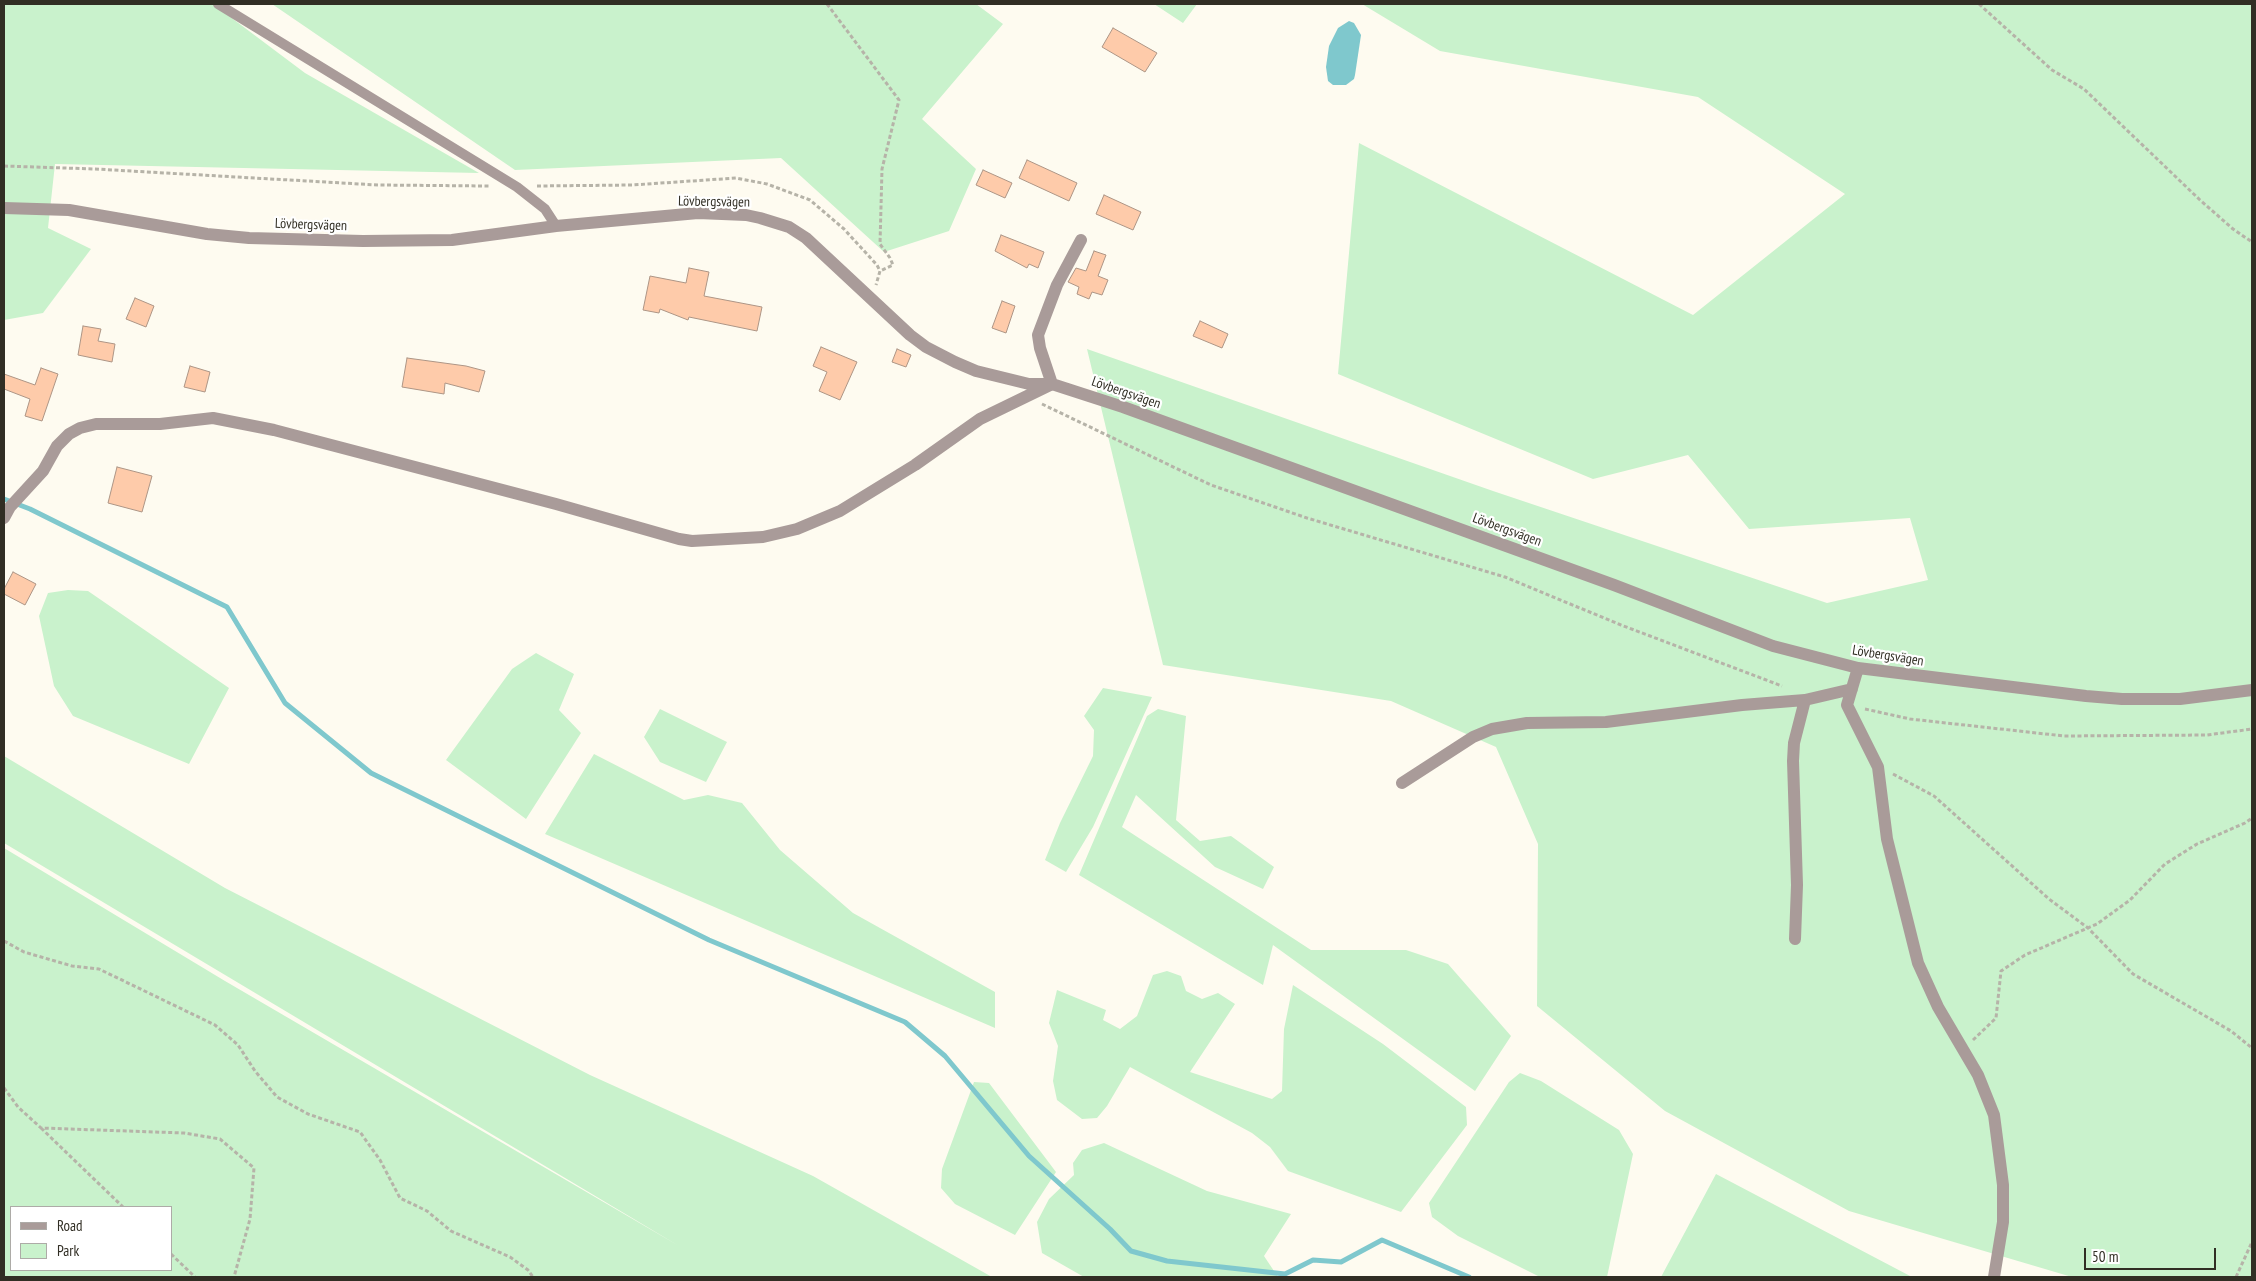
<!DOCTYPE html>
<html>
<head>
<meta charset="utf-8">
<style>
  body { margin:0 }
  #map { position:relative; width:2256px; height:1281px; overflow:hidden; background:#fefbf0; font-family:"PT Sans Narrow",sans-serif }
  canvas { display:block }
  .frame { position:absolute; inset:0; border:5px solid #312e24; pointer-events:none }
  .legend { position:absolute; left:10px; top:1206px; width:162px; height:65px; box-sizing:border-box; background:#fff; border:1px solid #adaba7; margin:0; padding:6px 9px; list-style:none; font-size:15px; color:#312e24 }
  .legend li { display:flex; align-items:center; gap:10px; height:25px }
  .legend b { width:25px; border:1px solid #adaba7 }
  .scale { position:absolute; left:2084px; top:1248px; width:132px; height:22px; box-sizing:border-box; border:2px solid #312e24; border-top:0; padding-left:6px; font-size:15px; line-height:18px; white-space:nowrap; color:#312e24; -webkit-text-stroke:4px #fff; paint-order:stroke }
</style>
</head>
<body>
<div id="map">
<canvas width="2256" height="1281"></canvas>
<div class="frame"></div>
<ul class="legend">
<li><b style="height:6px;background:#a99b99"></b>Road</li>
<li><b style="height:14px;background:#c9f2cc"></b>Park</li>
</ul>
<div class="scale">50 m</div>
</div>
<script>
const c = document.querySelector('canvas').getContext('2d');
c.lineJoin = 'round';
function fill(path, color) {
  c.fillStyle = color;
  c.fill(path, 'evenodd');
}
function shape(rows) {
  const path = new Path2D();
  for (const r of rows) {
    path.moveTo(r[0], r[1]);
    for (let i = 2; i < r.length; i += 2) path.lineTo(r[i], r[i + 1]);
  }
  return path;
}
function trace(path, color, width, dash) {
  c.strokeStyle = color;
  c.lineWidth = width;
  c.lineCap = dash ? 'butt' : 'round';
  c.setLineDash(dash || []);
  c.stroke(path);
}
function drawText(font, color, halo, rows, align = 'center') {
  c.font = font + ' "PT Sans Narrow",sans-serif';
  c.lineWidth = 4.5;
  c.setLineDash([]);
  c.textBaseline = 'middle';
  c.strokeStyle = halo;
  c.fillStyle = color;
  for (const [text, x, y, turn = 0] of rows) {
    c.save();
    c.translate(x, y);
    c.rotate((+turn || 0) * Math.PI / 180);
    c.textAlign = isNaN(turn) ? turn : align;
    if (halo) c.strokeText(text, 0, 0);
    c.fillText(text, 0, 0);
    c.restore();
  }
}
fill(shape([
  [4,4,213,4,305,73,479,173,55,164,48,228,91,249,43,313,4,320],
  [272,4,976,4,1003,24,922,119,976,169,949,231,884,252,781,158,515,170],
  [1154,4,1197,4,1183,23],
  [1362,4,2250,4,2252,6,2252,1277,2072,1277,1849,1211,1665,1111,1537,1006,1538,844,1496,747,1391,701,1163,665,1087,349,1493,491,1827,603,1928,580,1910,518,1749,529,1688,455,1593,479,1338,374,1359,143,1693,315,1845,194,1698,97,1440,51],
  [68,590,88,591,229,688,189,764,73,716,54,686,39,616,48,593],
  [536,653,574,674,559,710,581,733,526,819,446,760,512,669],
  [1103,688,1152,697,1093,827,1066,872,1045,860,1060,823,1093,756,1094,730,1084,716],
  [660,709,727,742,706,782,660,762,644,737],
  [1158,709,1186,716,1176,820,1200,841,1231,836,1274,867,1263,889,1215,867,1136,795,1122,827,1311,950,1406,950,1448,964,1511,1036,1475,1091,1273,945,1263,985,1079,875,1147,716],
  [594,754,684,800,708,795,742,803,780,850,853,913,995,992,995,1028,545,834],
  [4,756,225,888,590,1075,813,1176,992,1277,4,1277,4,848,225,981,679,1246,4,843],
  [11,1207,171,1207,171,1270,11,1270],
  [1167,971,1181,976,1186,991,1202,999,1218,993,1235,1004,1190,1072,1272,1099,1282,1091,1284,1029,1293,985,1383,1044,1466,1107,1467,1125,1401,1212,1288,1171,1270,1147,1252,1133,1130,1067,1107,1106,1097,1118,1082,1119,1057,1100,1053,1081,1058,1046,1049,1023,1057,990,1106,1010,1103,1020,1120,1029,1137,1016,1153,975],
  [1520,1073,1541,1081,1619,1130,1633,1154,1607,1277,1540,1277,1458,1236,1432,1217,1429,1203,1509,1082],
  [974,1082,989,1083,1056,1172,1015,1235,955,1204,941,1188,942,1169],
  [1104,1143,1207,1191,1291,1214,1264,1256,1278,1277,1084,1277,1042,1253,1037,1222,1049,1199,1074,1175,1073,1163,1082,1150],
  [1716,1174,1912,1277,1661,1277]
]), '#c9f2cc');
fill(shape([
  [1349,21,1354,23,1361,35,1355,75,1354,79,1346,85,1333,85,1328,81,1326,67,1329,46,1338,28]
]), '#7fc8cd');
trace(shape([
  [4,499,30,509,227,607,285,703,371,773,709,940,905,1022,945,1056,1029,1156,1110,1229,1131,1251,1167,1261,1285,1274,1313,1260,1341,1262,1382,1240,1469,1277]
]), '#7fc8cd', 5);
const building = shape([
  [1113,28,1157,53,1145,72,1102,47,1113,28],
  [1027,160,1077,183,1069,201,1019,178,1027,160],
  [983,170,1012,183,1005,198,976,185,983,170],
  [1104,195,1141,212,1133,230,1096,214,1104,195],
  [1001,235,1044,252,1038,268,1029,264,1027,268,995,251,1001,235],
  [1094,251,1106,255,1098,276,1108,280,1102,295,1092,292,1089,299,1077,294,1079,287,1068,282,1076,268,1086,271,1094,251],
  [689,268,709,272,704,296,762,307,757,331,689,317,688,320,660,309,659,313,643,310,650,276,686,283,689,268],
  [135,298,154,306,146,327,126,319,135,298],
  [1002,301,1015,306,1006,333,992,328,1002,301],
  [1200,321,1228,334,1222,348,1193,336,1200,321],
  [83,326,101,329,98,341,115,344,112,362,78,355,83,326],
  [821,347,857,362,840,400,819,391,827,372,813,366,821,347],
  [897,349,911,355,906,367,892,362,897,349],
  [407,358,466,366,485,371,479,392,445,383,444,394,402,387,407,358],
  [190,366,210,372,205,392,184,387,190,366],
  [41,368,58,374,42,421,25,416,30,399,4,389,4,374,35,385,41,368],
  [117,467,152,476,142,512,108,503,117,467],
  [13,572,36,584,25,605,4,594,4,589,13,572]
]);
fill(building, '#fecbaa');
trace(building, '#ad9585', 1);
trace(shape([
  [827,4,899,100,882,169,880,244,890,258,893,265,880,271],
  [1979,4,2052,70,2084,89,2200,200,2233,229,2252,242],
  [4,166,95,169,378,185,489,186],
  [537,186,632,185,736,178,767,184,810,200,844,229,877,265,880,271,876,285],
  [1042,404,1211,485,1307,518,1505,577,1621,625,1782,686],
  [1865,709,1910,719,2064,736,2207,735,2252,729],
  [1893,774,1934,796,2049,899,2088,928,2133,974,2231,1031,2252,1048],
  [4,941,24,952,72,966,99,969,215,1025,238,1045,255,1071,277,1097,308,1114,360,1132,380,1160,400,1198,427,1211,451,1231,510,1257,528,1270,533,1277],
  [1973,1040,1996,1018,2001,971,2025,955,2097,924,2130,900,2165,864,2197,844,2245,823,2252,818],
  [4,1088,18,1107,41,1128,184,1133,220,1139,254,1168,250,1219,234,1277],
  [41,1128,123,1207],
  [171,1254,195,1277],
  [2236,1277,2252,1242]
]), '#b6b3a8', 3, [4, 2.5]);
trace(shape([
  [218,4,517,187,545,209,556,226]
]), '#a99b99', 10);
trace(shape([
  [4,208,69,210,207,234,249,238,363,241,452,240,556,226,698,213,746,215,760,218,789,227,806,238,910,335,926,347,955,362,976,371,1029,384,1052,384,1123,407,1614,585,1773,646,1858,668,2086,696,2122,699,2180,699,2252,690],
  [4,518,10,507,43,471,57,446,69,434,80,428,96,424,160,424,213,418,274,430,556,504,679,539,692,541,763,537,797,529,840,511,915,465,980,419,1052,384,1040,348,1038,335,1057,285,1081,240],
  [1858,668,1847,705,1878,767,1887,839,1918,963,1938,1007,1978,1075,1994,1115,2003,1185,2003,1222,1994,1277],
  [1402,783,1473,737,1492,729,1527,723,1606,722,1742,705,1805,700,1852,689],
  [1795,939,1797,885,1793,761,1794,743,1805,700]
]), '#a99b99', 12);
drawText('14px', '#312e24', '#fff', [
  ["Lövbergsvägen",714,202,1],
  ["Lövbergsvägen",311,225,2],
  ["Lövbergsvägen",1126,393,19],
  ["Lövbergsvägen",1507,530,20],
  ["Lövbergsvägen",1888,656,9]
]);
</script>
</body>
</html>
